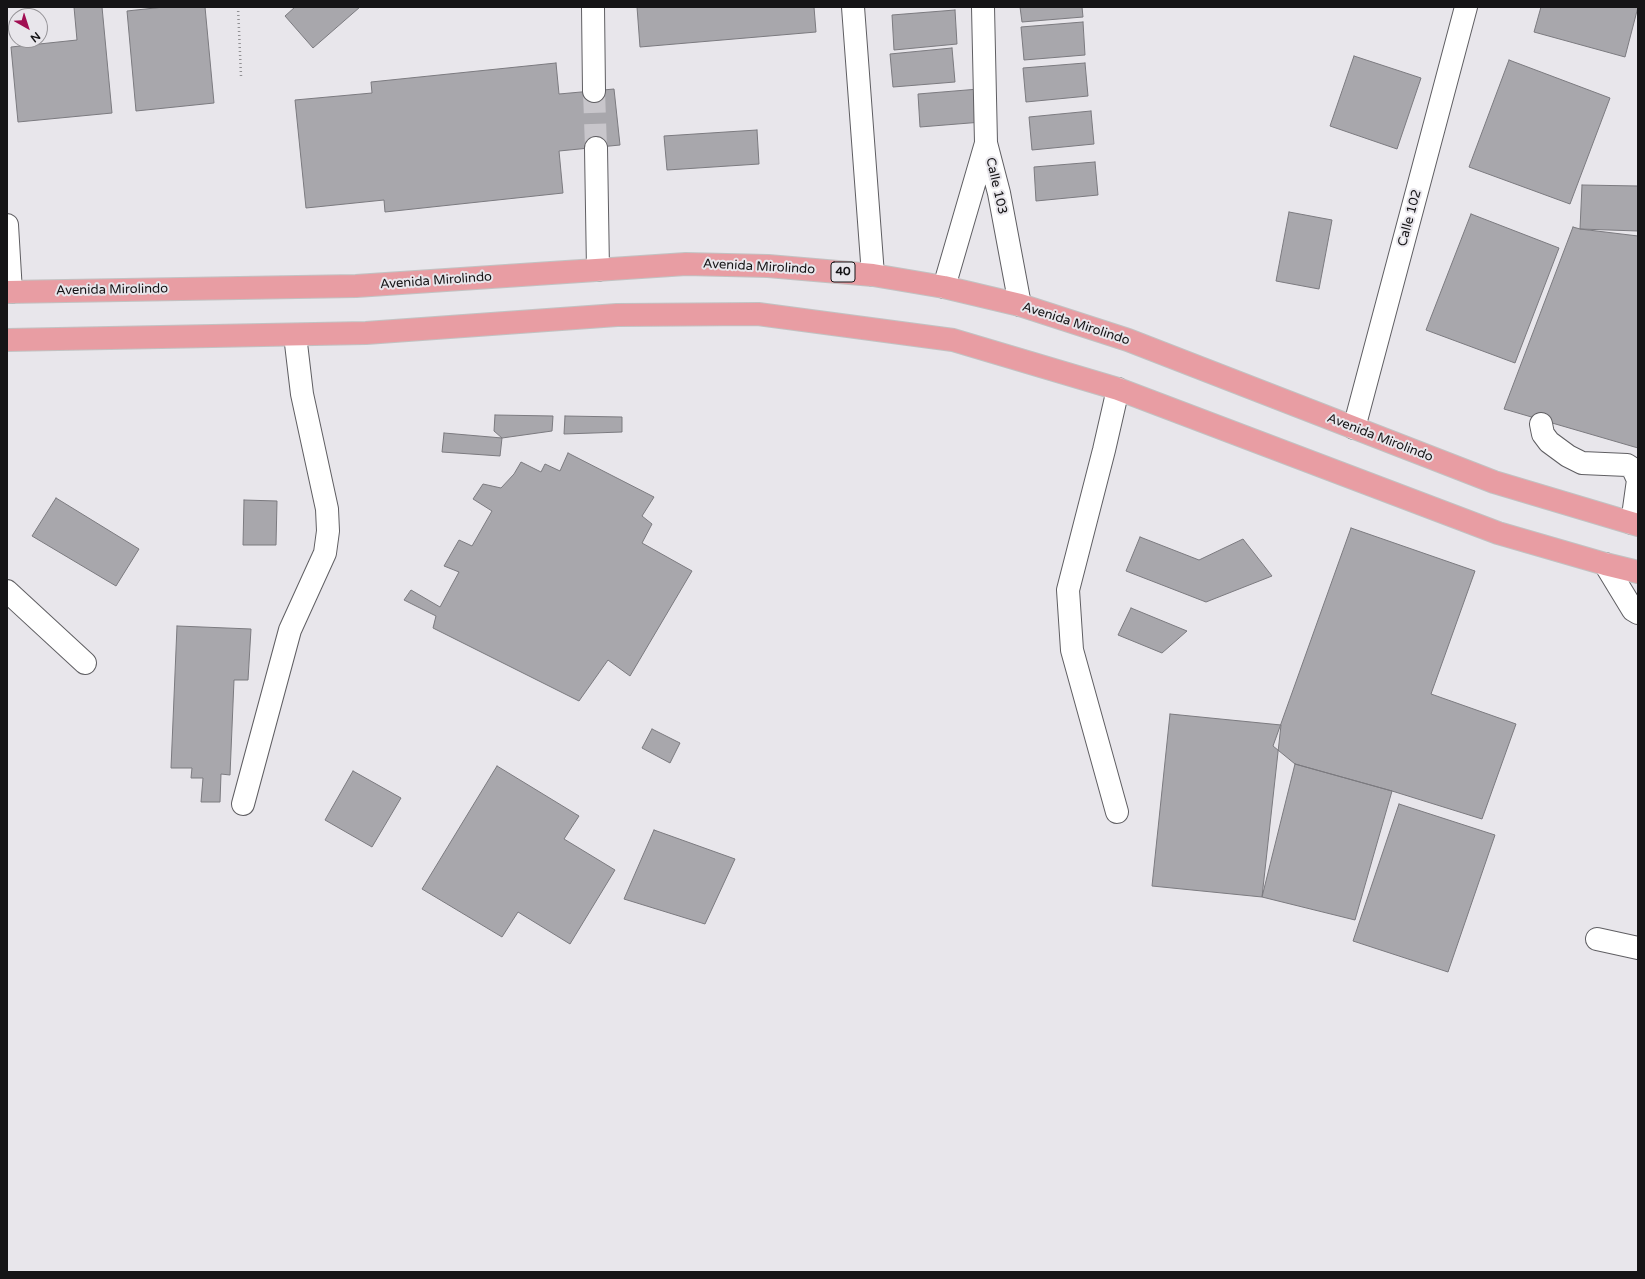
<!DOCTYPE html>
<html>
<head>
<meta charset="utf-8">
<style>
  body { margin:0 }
  #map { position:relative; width:1645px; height:1279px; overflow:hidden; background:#e8e6eb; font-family:"Varela Round",sans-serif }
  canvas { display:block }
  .frame { position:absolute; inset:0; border:8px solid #151416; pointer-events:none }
  .north { position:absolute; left:8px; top:8px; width:40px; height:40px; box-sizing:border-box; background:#e8e6eb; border:1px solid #949296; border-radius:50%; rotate:141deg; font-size:11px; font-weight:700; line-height:16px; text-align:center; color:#151416 }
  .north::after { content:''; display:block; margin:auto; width:14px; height:18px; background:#a10f53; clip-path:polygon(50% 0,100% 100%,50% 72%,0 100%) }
</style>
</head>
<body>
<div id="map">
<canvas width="1645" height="1279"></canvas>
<div class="frame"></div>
<div class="north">N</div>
</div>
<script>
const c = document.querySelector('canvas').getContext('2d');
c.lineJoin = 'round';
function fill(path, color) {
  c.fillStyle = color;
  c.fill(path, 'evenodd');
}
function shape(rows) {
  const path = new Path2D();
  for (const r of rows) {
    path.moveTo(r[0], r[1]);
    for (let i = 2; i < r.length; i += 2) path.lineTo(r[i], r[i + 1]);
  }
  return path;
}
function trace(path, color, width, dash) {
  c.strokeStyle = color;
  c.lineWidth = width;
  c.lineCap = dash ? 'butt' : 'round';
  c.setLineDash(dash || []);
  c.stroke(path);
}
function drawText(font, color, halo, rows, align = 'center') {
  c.font = font + ' "Varela Round",sans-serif';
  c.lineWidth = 4;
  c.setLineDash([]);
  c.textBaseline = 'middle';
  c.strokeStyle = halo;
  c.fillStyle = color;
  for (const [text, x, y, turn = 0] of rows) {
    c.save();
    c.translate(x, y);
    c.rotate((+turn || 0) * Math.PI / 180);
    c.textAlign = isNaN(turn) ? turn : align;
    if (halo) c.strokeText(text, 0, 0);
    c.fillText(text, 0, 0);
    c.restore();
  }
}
const building = shape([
  [74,7,102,7,112,113,18,122,11,47,77,40,74,7],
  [164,7,205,7,214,103,136,111,127,11,164,7],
  [295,7,360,7,313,48,285,16,295,7],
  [637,7,814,7,816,32,640,47,637,7],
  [1020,7,1082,7,1083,17,1022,22,1020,7],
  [1541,7,1638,7,1625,57,1534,32,1541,7],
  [955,10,957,44,894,50,892,15,955,10],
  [1083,22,1085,55,1024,60,1021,27,1083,22],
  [952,48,955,82,893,87,890,54,952,48],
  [1354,56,1421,78,1397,149,1330,126,1354,56],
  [1509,60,1610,98,1570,204,1469,167,1509,60],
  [556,63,559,94,614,89,620,145,559,151,563,193,385,212,384,200,306,208,295,100,372,93,371,82,556,63],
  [1085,63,1088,96,1026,102,1023,68,1085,63],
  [979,89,982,122,920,127,918,94,979,89],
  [1091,111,1094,144,1032,150,1029,117,1091,111],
  [757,130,759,164,667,170,664,136,757,130],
  [1095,162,1098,195,1036,201,1034,167,1095,162],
  [1582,185,1638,186,1638,231,1580,229,1582,185],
  [1289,212,1332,220,1319,289,1276,281,1289,212],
  [1471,214,1559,248,1515,363,1426,330,1471,214],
  [1573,227,1580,229,1638,236,1638,448,1504,409,1573,227],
  [495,415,553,416,552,431,502,438,494,431,495,415],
  [565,416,622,417,622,432,564,434,565,416],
  [444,433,502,438,500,456,442,452,444,433],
  [568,453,654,497,642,516,652,524,642,543,692,571,630,676,608,660,579,701,433,628,436,616,404,600,411,590,440,607,459,572,444,566,459,540,472,546,492,511,473,499,483,484,501,488,514,474,521,462,541,472,545,464,560,471,568,453],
  [56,498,139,549,116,586,32,536,56,498],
  [244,500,277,501,276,545,243,545,244,500],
  [1351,528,1475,571,1431,694,1516,724,1482,819,1392,791,1295,764,1273,746,1351,528],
  [1140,537,1199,560,1243,539,1272,576,1206,602,1126,571,1140,537],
  [1131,608,1187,631,1162,653,1118,635,1131,608],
  [177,626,251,629,248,680,234,680,230,775,221,774,220,802,201,802,203,778,191,778,192,768,171,768,177,626],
  [1170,714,1281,725,1262,897,1152,886,1170,714],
  [652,729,680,743,670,763,642,748,652,729],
  [1295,764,1392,791,1355,920,1262,897,1295,764],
  [497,766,579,816,564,839,615,870,570,944,518,912,502,937,422,889,497,766],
  [353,771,401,798,372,847,325,820,353,771],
  [1399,804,1495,835,1448,972,1353,941,1399,804],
  [654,830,735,859,705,924,624,899,654,830]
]);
fill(building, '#a8a7ac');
trace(building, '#7b7a7f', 1);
trace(shape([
  [594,91,596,148]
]), '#c8c6cb', 22, [22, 11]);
const minor = shape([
  [593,7,594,91],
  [853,7,873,275],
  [983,7,986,143,999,193,1020,305],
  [596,148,598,270],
  [7,225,11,292],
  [944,287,986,143],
  [1541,424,1543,434,1549,442,1568,456,1582,463,1627,465,1633,469,1638,480,1632,523],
  [1354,428,1466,7],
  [1605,564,1633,610,1638,613],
  [7,591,85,663],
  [243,804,290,630,325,553,328,531,327,509,302,394,295,335],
  [1117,812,1072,650,1068,590,1104,450,1118,389],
  [1597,939,1638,948]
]);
const major = shape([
  [7,292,356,286,686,264,768,266,873,275,944,287,1020,305,1128,340,1494,482,1638,525],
  [7,340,366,333,617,315,758,314,953,340,1118,389,1498,533,1605,564,1638,572]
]);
trace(minor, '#5f5e62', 24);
trace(major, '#c2c2c2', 24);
trace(shape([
  [238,7,241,76]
]), '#919093', 2.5, [1, 3]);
trace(minor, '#fff', 22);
trace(major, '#e89da3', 22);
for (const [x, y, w] of [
  [843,272,24]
]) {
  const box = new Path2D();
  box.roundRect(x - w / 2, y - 10, w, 20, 3);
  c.fillStyle = '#e8e6eb';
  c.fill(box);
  trace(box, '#151416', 1);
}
drawText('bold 12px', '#151416', null, [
  ["40",843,272]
]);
drawText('13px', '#151416', '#e8e6eb', [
  ["Calle 103",996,186,77],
  ["Calle 102",1410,218,-75],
  ["Avenida Mirolindo",759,267,3],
  ["Avenida Mirolindo",436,281,-4],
  ["Avenida Mirolindo",112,290,-1],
  ["Avenida Mirolindo",1076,324,18],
  ["Avenida Mirolindo",1380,438,21]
]);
</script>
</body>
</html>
